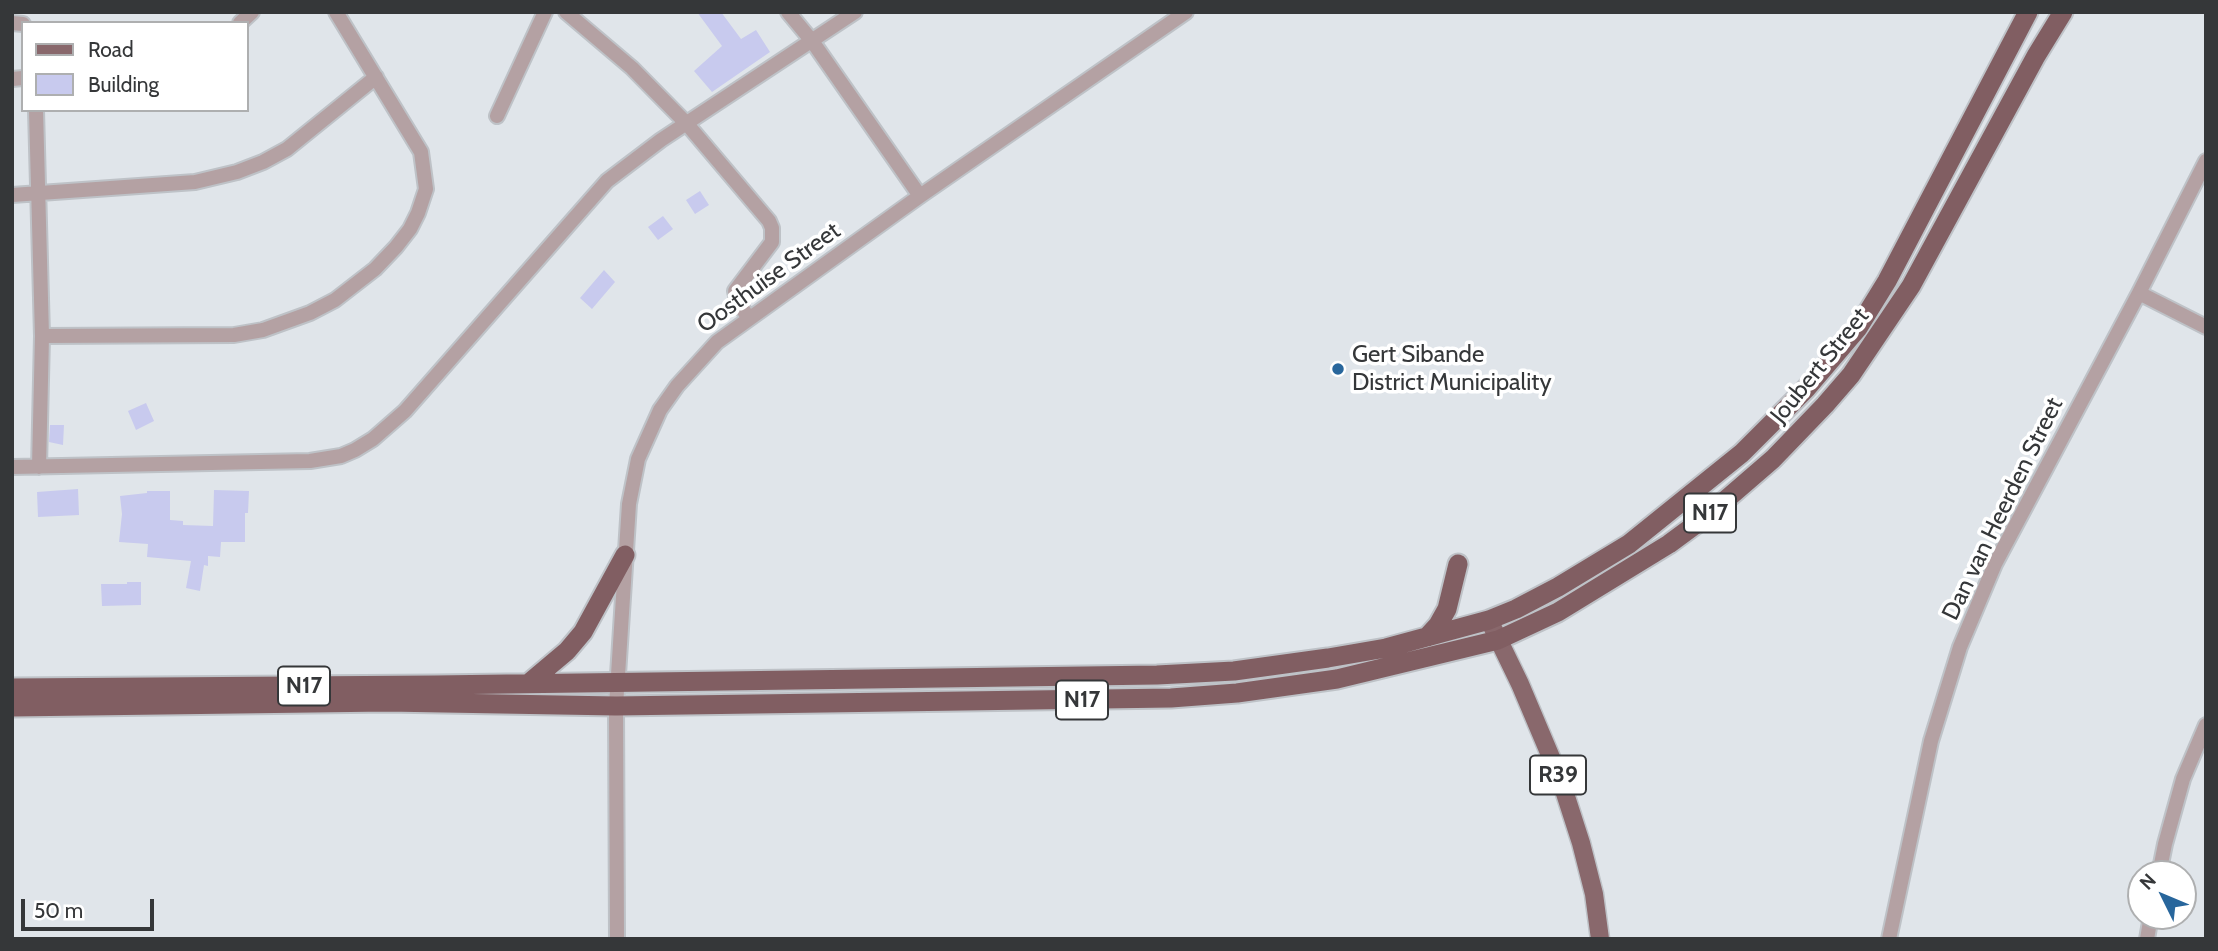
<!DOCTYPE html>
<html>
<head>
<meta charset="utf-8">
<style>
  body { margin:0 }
  #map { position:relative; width:2218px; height:951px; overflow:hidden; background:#e0e5ea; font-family:Cabin,sans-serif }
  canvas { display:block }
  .frame { position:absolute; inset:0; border:14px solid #353739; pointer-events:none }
  .legend { position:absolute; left:21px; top:21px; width:228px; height:91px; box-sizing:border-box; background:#fff; border:2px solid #aeafb0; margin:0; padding:9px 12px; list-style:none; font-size:21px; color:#353739 }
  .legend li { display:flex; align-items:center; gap:14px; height:35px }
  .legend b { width:35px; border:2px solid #aeafb0 }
  .north { position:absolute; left:2127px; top:860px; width:70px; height:70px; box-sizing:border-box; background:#fff; border:2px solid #aeafb0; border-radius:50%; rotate:313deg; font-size:19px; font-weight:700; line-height:28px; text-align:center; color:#353739 }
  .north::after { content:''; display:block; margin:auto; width:24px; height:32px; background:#28669c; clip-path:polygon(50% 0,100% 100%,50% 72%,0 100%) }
  .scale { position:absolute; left:21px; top:899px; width:133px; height:32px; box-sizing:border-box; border:4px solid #353739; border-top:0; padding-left:9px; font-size:21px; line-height:24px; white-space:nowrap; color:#353739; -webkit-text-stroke:5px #fff; paint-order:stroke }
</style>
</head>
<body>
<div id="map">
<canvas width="2218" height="951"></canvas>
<div class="frame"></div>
<ul class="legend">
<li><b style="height:9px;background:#89686c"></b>Road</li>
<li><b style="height:19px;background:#c8caee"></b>Building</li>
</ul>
<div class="north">N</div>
<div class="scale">50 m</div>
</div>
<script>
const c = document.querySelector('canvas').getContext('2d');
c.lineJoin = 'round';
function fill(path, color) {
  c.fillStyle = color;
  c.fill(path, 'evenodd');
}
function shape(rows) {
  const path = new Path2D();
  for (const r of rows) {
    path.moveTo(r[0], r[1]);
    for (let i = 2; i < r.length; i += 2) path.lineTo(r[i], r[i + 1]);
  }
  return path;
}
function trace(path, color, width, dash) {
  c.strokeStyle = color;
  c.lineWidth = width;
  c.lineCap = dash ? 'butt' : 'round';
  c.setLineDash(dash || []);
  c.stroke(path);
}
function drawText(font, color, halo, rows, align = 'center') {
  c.font = font + ' Cabin,sans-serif';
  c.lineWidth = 7;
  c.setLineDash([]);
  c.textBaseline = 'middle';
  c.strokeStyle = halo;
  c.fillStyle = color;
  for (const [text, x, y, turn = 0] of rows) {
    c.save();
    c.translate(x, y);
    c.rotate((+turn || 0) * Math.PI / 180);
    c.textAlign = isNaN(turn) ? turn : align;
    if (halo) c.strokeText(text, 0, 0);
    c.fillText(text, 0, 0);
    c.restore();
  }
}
fill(shape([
  [697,12,721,12,741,39,756,30,770,52,712,92,694,71,722,46],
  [700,191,709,205,695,214,686,200],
  [663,216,673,229,658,240,648,227],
  [604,270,615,282,592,309,580,298],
  [146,403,154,421,136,430,128,411],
  [50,425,64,425,63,445,49,442],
  [78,489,79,515,38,517,37,492],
  [214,490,249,491,248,513,245,513,245,542,221,542,220,557,208,556,208,566,204,565,200,591,186,588,191,561,147,557,148,544,119,542,122,514,120,496,147,493,147,491,170,491,170,520,183,521,183,525,213,526],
  [127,582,141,582,141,605,102,606,101,584,127,584]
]), '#c8caee');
const minor = shape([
  [566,12,632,68,687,124,769,221,772,228,772,242,735,291,737,300,749,319],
  [788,12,812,41,920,196],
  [12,23,23,24],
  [240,23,252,12],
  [12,79,23,78],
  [36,110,42,336,39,467],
  [497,116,545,12],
  [12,195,195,182,237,172,263,162,287,149,376,77],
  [2139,293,2206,327],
  [42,336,234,335,263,330,310,313,335,300,375,269,396,247,410,229,418,213,426,189,421,152,336,12],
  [12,467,310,461,341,456,355,450,373,439,405,411,607,181,661,140,855,12],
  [2159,874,2165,844,2183,779,2206,725],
  [617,939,616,706,629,504,638,459,660,410,677,386,717,342,920,196,1186,12],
  [1889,939,1931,741,1960,647,1995,564,2139,293,2206,161],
  [2147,939,2151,916]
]);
const primary = shape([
  [1489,620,1520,684,1561,781,1581,843,1594,894,1600,939]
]);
const trunk = shape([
  [1427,637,1438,625,1447,609,1458,564],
  [529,683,567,651,583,632,625,555],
  [12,688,435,685,1157,675,1234,671,1328,658,1386,648,1489,620,1516,609,1558,587,1629,544,1742,453,1806,389,1858,328,1887,281,2028,12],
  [12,707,387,702,616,706,1171,698,1237,693,1337,679,1498,640,1558,612,1669,544,1707,516,1773,459,1825,405,1851,375,1911,286,2036,56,2063,12]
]);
trace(minor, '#bec2c7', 18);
trace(primary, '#bec2c7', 21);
trace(trunk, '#bec2c7', 23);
trace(minor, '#b4a1a3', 14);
trace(primary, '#89686c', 18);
trace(trunk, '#815e62', 19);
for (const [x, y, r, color] of [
  [1338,369,7,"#28669c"]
]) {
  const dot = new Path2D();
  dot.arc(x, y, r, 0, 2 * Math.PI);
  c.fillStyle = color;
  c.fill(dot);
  trace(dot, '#fff', 2.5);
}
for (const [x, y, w] of [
  [1710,513,52],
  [304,686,52],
  [1082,700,52],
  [1558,775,56]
]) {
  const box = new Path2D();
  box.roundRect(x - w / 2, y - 19.5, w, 39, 5);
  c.fillStyle = '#fff';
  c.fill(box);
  trace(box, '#353739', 2);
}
drawText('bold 23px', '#353739', null, [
  ["N17",1710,513],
  ["N17",304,686],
  ["N17",1082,700],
  ["R39",1558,775]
]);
drawText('24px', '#353739', '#fff', [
  ["Oosthuise Street",769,278,-36],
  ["Joubert Street",1820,366,-51],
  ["Dan van Heerden Street",2003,509,-64]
]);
drawText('24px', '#353739', '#fff', [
  ["Gert Sibande",1352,355],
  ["District Municipality",1352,383]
], 'left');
</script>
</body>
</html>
